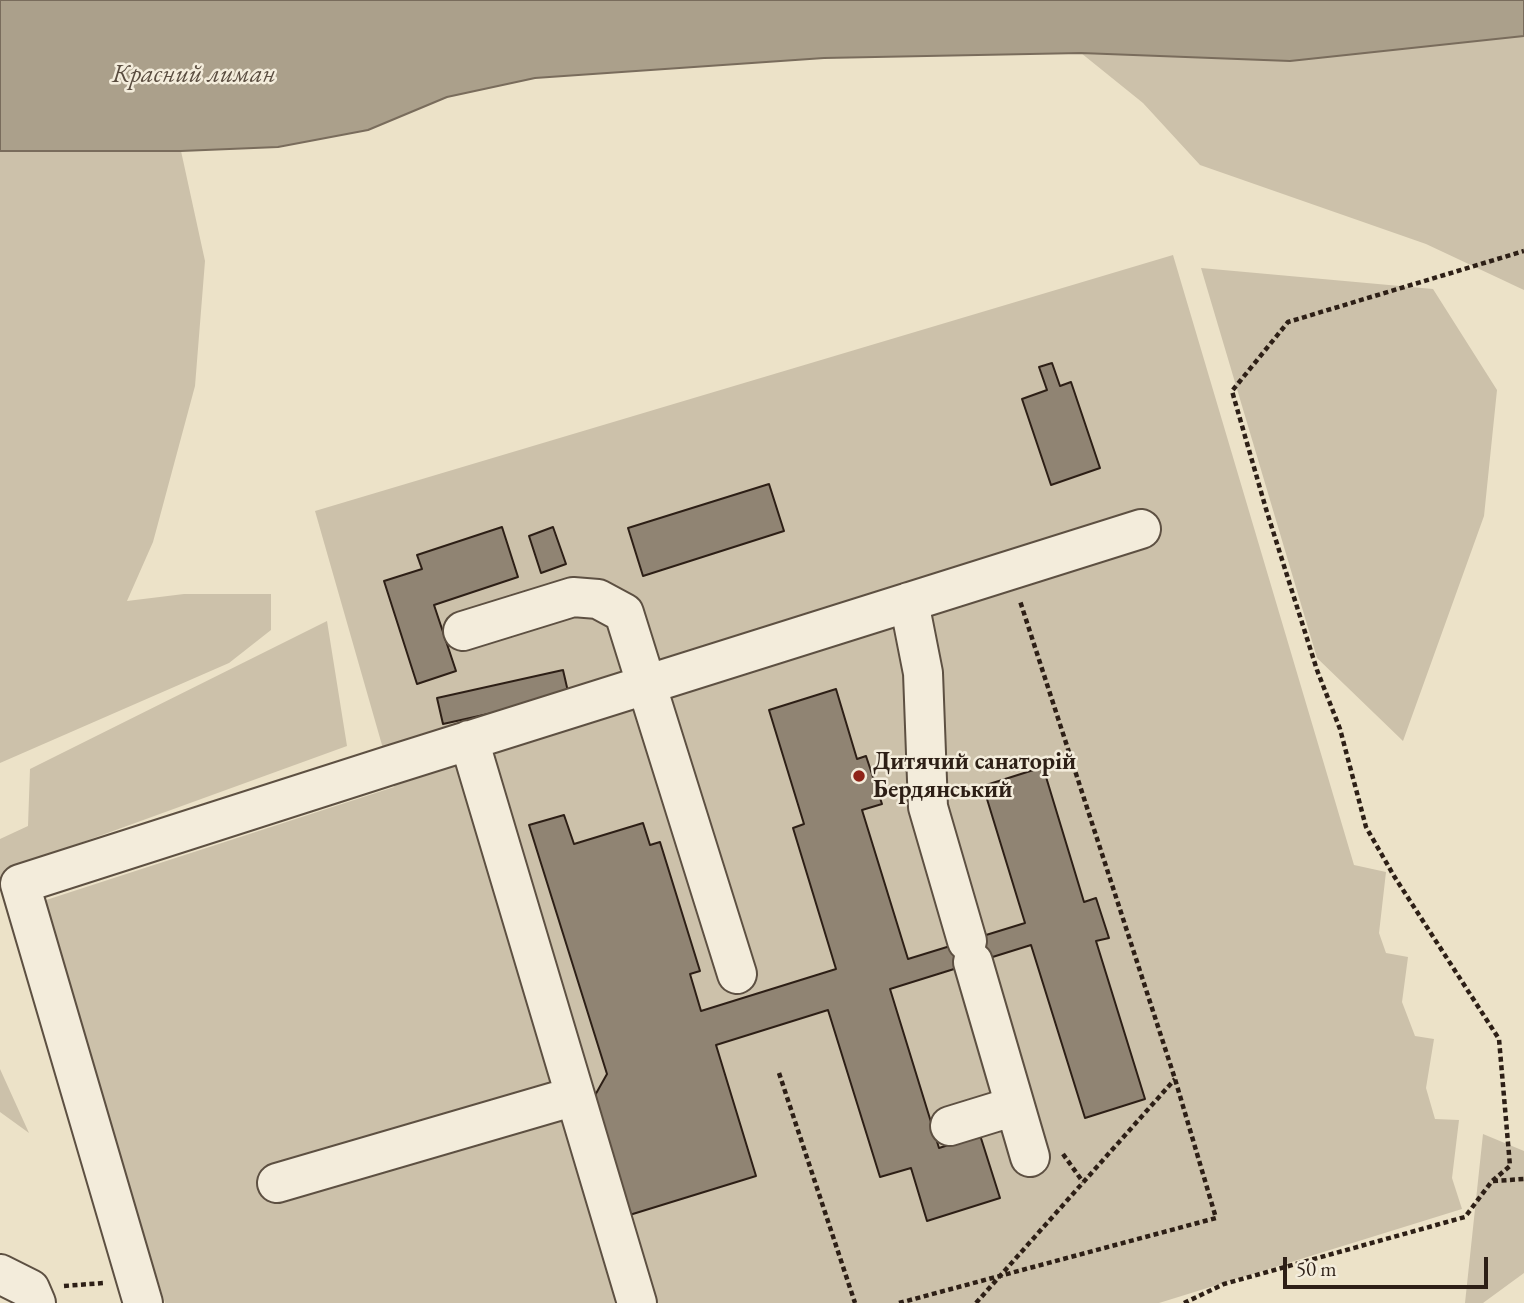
<!DOCTYPE html>
<html>
<head>
<meta charset="utf-8">
<style>
  body { margin:0 }
  #map { position:relative; width:1524px; height:1303px; overflow:hidden; background:#ece2c8; font-family:"EB Garamond",serif }
  canvas { display:block }
  .scale { position:absolute; left:1283px; top:1257px; width:205px; height:32px; box-sizing:border-box; border:4px solid #2d1f16; border-top:0; padding-left:9px; font-size:21px; line-height:24px; white-space:nowrap; color:#2d1f16; -webkit-text-stroke:5px #f3ecdb; paint-order:stroke }
</style>
</head>
<body>
<div id="map">
<canvas width="1524" height="1303"></canvas>
<div class="scale">50 m</div>
</div>
<script>
const c = document.querySelector('canvas').getContext('2d');
c.lineJoin = 'round';
function fill(path, color) {
  c.fillStyle = color;
  c.fill(path, 'evenodd');
}
function shape(rows) {
  const path = new Path2D();
  for (const r of rows) {
    path.moveTo(r[0], r[1]);
    for (let i = 2; i < r.length; i += 2) path.lineTo(r[i], r[i + 1]);
  }
  return path;
}
function trace(path, color, width, dash) {
  c.strokeStyle = color;
  c.lineWidth = width;
  c.lineCap = dash ? 'butt' : 'round';
  c.setLineDash(dash || []);
  c.stroke(path);
}
function drawText(font, color, halo, rows, align = 'center') {
  c.font = font + ' "EB Garamond",serif';
  c.lineWidth = 5;
  c.setLineDash([]);
  c.textBaseline = 'middle';
  c.strokeStyle = halo;
  c.fillStyle = color;
  for (const [text, x, y, turn = 0] of rows) {
    c.save();
    c.translate(x, y);
    c.rotate((+turn || 0) * Math.PI / 180);
    c.textAlign = isNaN(turn) ? turn : align;
    if (halo) c.strokeText(text, 0, 0);
    c.fillText(text, 0, 0);
    c.restore();
  }
}
fill(shape([
  [1524,36,1524,290,1426,244,1200,165,1143,103,1081,53,1290,61],
  [0,151,181,151,205,261,195,386,153,542,127,601,184,594,271,594,271,630,229,663,0,763],
  [1173,255,1354,865,1386,872,1379,933,1386,953,1408,957,1402,1002,1415,1036,1434,1039,1426,1088,1435,1119,1459,1120,1452,1178,1462,1209,1159,1303,165,1303,40,902,394,787,315,511],
  [1201,268,1433,289,1497,390,1484,516,1403,741,1317,658],
  [327,621,347,746,14,867,0,877,0,839,28,826,30,769],
  [0,1069,29,1133,0,1112],
  [1483,1134,1524,1151,1524,1273,1483,1303,1465,1303]
]), '#ccc1aa');
const water = shape([
  [0,0,1524,0,1524,36,1290,61,1081,53,824,58,535,78,447,97,368,130,278,147,181,151,0,151,0,0]
]);
fill(water, '#aba08b');
trace(water, '#796c5c', 2);
const building = shape([
  [1052,363,1060,386,1071,382,1100,468,1051,485,1022,399,1047,390,1039,367,1052,363],
  [769,484,784,531,643,576,628,528,769,484],
  [502,527,518,577,434,605,456,671,417,684,384,581,422,569,417,555,502,527],
  [553,527,566,564,541,573,529,536,553,527],
  [563,670,569,696,443,724,437,698,563,670],
  [836,689,857,759,866,756,882,804,862,810,908,959,1025,923,983,786,1043,767,1084,902,1096,898,1109,938,1096,941,1145,1099,1085,1118,1031,945,890,989,939,1148,980,1135,1000,1198,927,1221,911,1168,880,1177,828,1010,716,1045,756,1176,623,1217,589,1106,607,1074,529,825,564,815,574,844,643,823,650,845,660,842,700,971,690,974,701,1011,836,969,793,828,804,824,769,710,836,689]
]);
fill(building, '#908473');
trace(building, '#2d1f16', 2);
const minor = shape([
  [909,602,923,673,928,807,967,941],
  [463,631,573,597,598,599,624,613,737,974],
  [469,740,637,1303],
  [973,962,1030,1157],
  [950,1126,1015,1106],
  [277,1183,575,1096],
  [0,1274,30,1289,36,1303],
  [143,1303,20,884,388,766,1141,529]
]);
trace(minor, '#5d5042', 42);
trace(shape([
  [779,1073,855,1303],
  [1063,1154,1083,1182],
  [1493,1181,1524,1179],
  [64,1286,104,1283],
  [899,1303,1216,1218,1175,1079,1020,601],
  [976,1303,1175,1079],
  [1184,1303,1224,1284,1465,1217,1492,1181,1510,1166,1499,1039,1394,876,1366,827,1340,729,1317,670,1266,509,1232,391,1288,322,1524,251]
]), '#2d1f16', 4.5, [5, 3.5]);
trace(minor, '#f3ecdb', 38);
for (const [x, y, r, color] of [
  [859,776,7,"#8f2418"]
]) {
  const dot = new Path2D();
  dot.arc(x, y, r, 0, 2 * Math.PI);
  c.fillStyle = color;
  c.fill(dot);
  trace(dot, '#f3ecdb', 2.5);
}
drawText('bold 24px', '#2d1f16', '#f3ecdb', [
  ["Дитячий санаторій",873,762],
  ["Бердянський",873,790]
], 'left');
drawText('italic 26px', '#594c3f', '#f3ecdb', [
  ["Красний лиман",194,75]
]);
</script>
</body>
</html>
